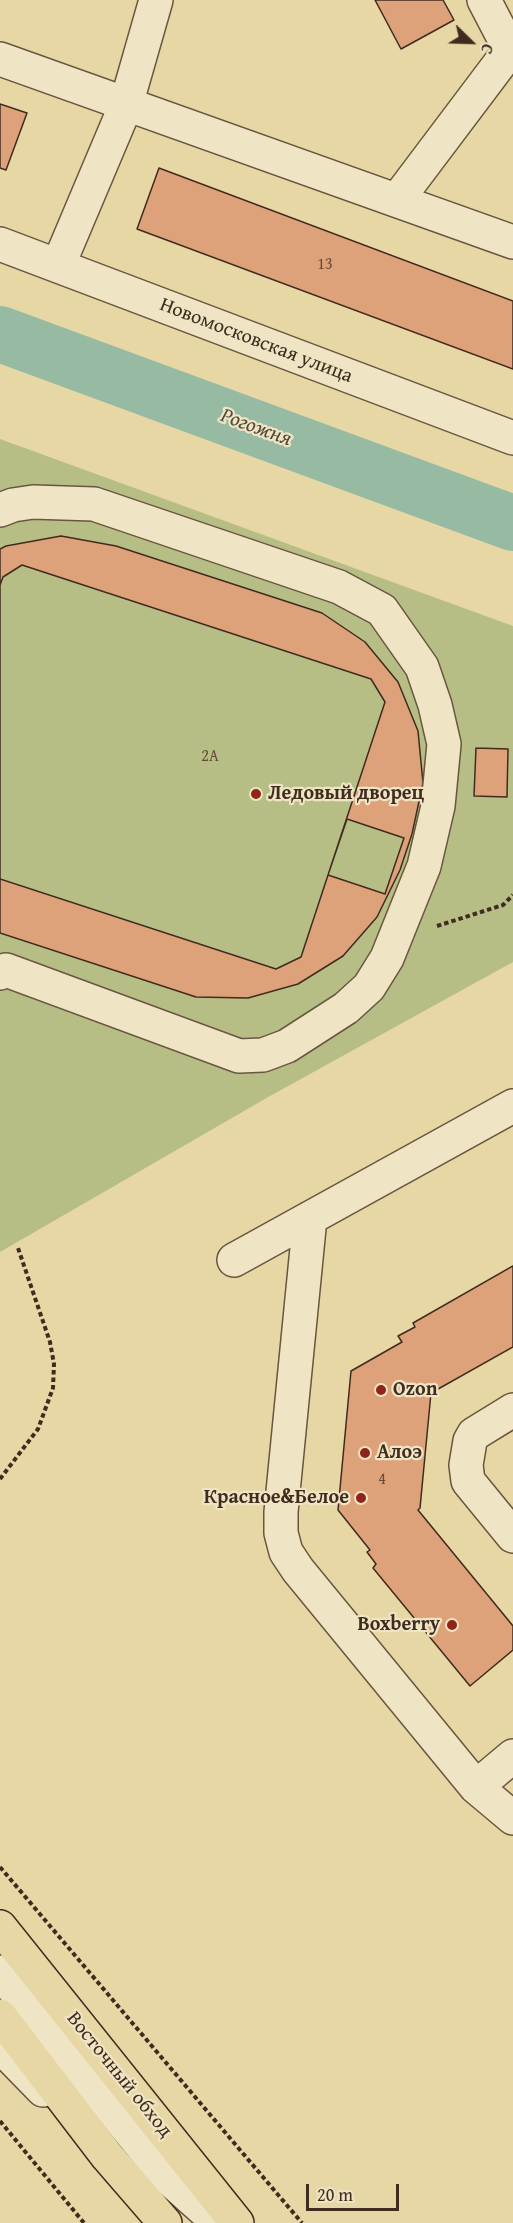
<!DOCTYPE html>
<html>
<head>
<meta charset="utf-8">
<style>
  body { margin:0 }
  #map { position:relative; width:513px; height:2223px; overflow:hidden; background:#e7d7a4; font-family:"Gentium Book Plus",serif }
  canvas { display:block }
  .north { position:absolute; left:441px; top:12px; width:60px; height:60px; -webkit-text-stroke:4px #efe5c4; paint-order:stroke; rotate:113deg; font-size:16px; font-weight:700; line-height:24px; text-align:center; color:#402b1f }
  .north::after { content:''; display:block; margin:auto; width:21px; height:27px; background:#402b1f; clip-path:polygon(50% 0,100% 100%,50% 72%,0 100%) }
  .scale { position:absolute; left:306px; top:2184px; width:93px; height:27px; box-sizing:border-box; border:3px solid #402b1f; border-top:0; padding-left:8px; font-size:18px; line-height:21px; white-space:nowrap; color:#402b1f; -webkit-text-stroke:4px #efe5c4; paint-order:stroke }
</style>
</head>
<body>
<div id="map">
<canvas width="513" height="2223"></canvas>
<div class="north">С</div>
<div class="scale">20 m</div>
</div>
<script>
const c = document.querySelector('canvas').getContext('2d');
c.lineJoin = 'round';
function fill(path, color) {
  c.fillStyle = color;
  c.fill(path, 'evenodd');
}
function shape(rows) {
  const path = new Path2D();
  for (const r of rows) {
    path.moveTo(r[0], r[1]);
    for (let i = 2; i < r.length; i += 2) path.lineTo(r[i], r[i + 1]);
  }
  return path;
}
function trace(path, color, width, dash) {
  c.strokeStyle = color;
  c.lineWidth = width;
  c.lineCap = dash ? 'butt' : 'round';
  c.setLineDash(dash || []);
  c.stroke(path);
}
function drawText(font, color, halo, rows, align = 'center') {
  c.font = font + ' "Gentium Book Plus",serif';
  c.lineWidth = 4.5;
  c.setLineDash([]);
  c.textBaseline = 'middle';
  c.strokeStyle = halo;
  c.fillStyle = color;
  for (const [text, x, y, turn = 0] of rows) {
    c.save();
    c.translate(x, y);
    c.rotate((+turn || 0) * Math.PI / 180);
    c.textAlign = isNaN(turn) ? turn : align;
    if (halo) c.strokeText(text, 0, 0);
    c.fillText(text, 0, 0);
    c.restore();
  }
}
fill(shape([
  [0,439,513,626,513,962,270,1096,0,1252]
]), '#b6be85');
trace(shape([
  [0,334,513,523]
]), '#97baa3', 56);
const building = shape([
  [375,0,443,0,454,20,401,49,375,0],
  [0,104,27,113,6,170,0,168,0,104],
  [159,168,513,301,513,369,137,229,159,168],
  [61,536,116,546,322,613,365,642,398,682,418,731,423,783,412,834,400,870,377,917,343,956,298,984,248,998,196,997,0,933,0,549,6,546,61,536],
  [22,565,371,679,385,702,301,957,276,969,0,879,0,585,3,577,22,565],
  [476,748,508,749,507,797,474,796,476,748],
  [347,819,404,838,385,894,328,875,347,819],
  [513,1266,513,1347,431,1393,420,1508,418,1510,513,1626,513,1650,470,1686,373,1568,376,1564,367,1552,370,1550,338,1510,351,1371,402,1342,398,1336,415,1327,413,1323,513,1266]
]);
fill(building, '#dda27a');
trace(building, '#402b1f', 1.5);
const minor = shape([
  [0,59,513,242],
  [397,200,510,50,484,0],
  [0,244,513,438],
  [58,266,126,105,156,0],
  [0,510,13,505,33,502,94,504,339,587,382,610,422,667,435,705,444,744,438,806,424,866,387,958,369,987,346,1008,287,1046,263,1055,239,1056,6,970,0,973],
  [310,1218,281,1512,281,1533,286,1552,298,1570,476,1787,513,1818],
  [234,1260,513,1106],
  [513,1410,474,1434,470,1441,466,1465,468,1481,513,1536],
  [476,1787,513,1756],
  [0,1972,167,2177,219,2223],
  [0,2046,43,2090]
]);
const major = shape([
  [0,1927,237,2223],
  [0,2016,107,2156,165,2223]
]);
trace(minor, '#6a5640', 36);
trace(major, '#402b1f', 36);
trace(shape([
  [437,926,503,905,513,895],
  [0,1479,38,1429,53,1388,54,1364,50,1342,18,1248],
  [0,1867,302,2223],
  [0,2121,84,2223]
]), '#402b1f', 4, [4.5, 3]);
trace(minor, '#efe5c4', 33);
trace(major, '#e7d7a4', 33);
for (const [x, y, r, color] of [
  [256,794,6,"#8f2418"],
  [381,1390,6,"#8f2418"],
  [365,1453,6,"#8f2418"],
  [361,1498,6,"#8f2418"],
  [452,1625,6,"#8f2418"]
]) {
  const dot = new Path2D();
  dot.arc(x, y, r, 0, 2 * Math.PI);
  c.fillStyle = color;
  c.fill(dot);
  trace(dot, '#efe5c4', 2);
}
drawText('16px', '#674936', null, [
  ["13",325,265],
  ["2А",210,757],
  ["4",382,1480]
]);
drawText('20px', '#402b1f', '#efe5c4', [
  ["Новомосковская улица",256,341,21],
  ["Восточный обход",119,2075,51]
]);
drawText('bold 20px', '#402b1f', '#efe5c4', [
  ["Ледовый дворец",268,794],
  ["Ozon",393,1390],
  ["Алоэ",377,1453],
  ["Красное&Белое",349,1498,"right"],
  ["Boxberry",440,1625,"right"]
], 'left');
drawText('italic 21px', '#514839', '#efe5c4', [
  ["Рогожня",256,428,20]
]);
</script>
</body>
</html>
